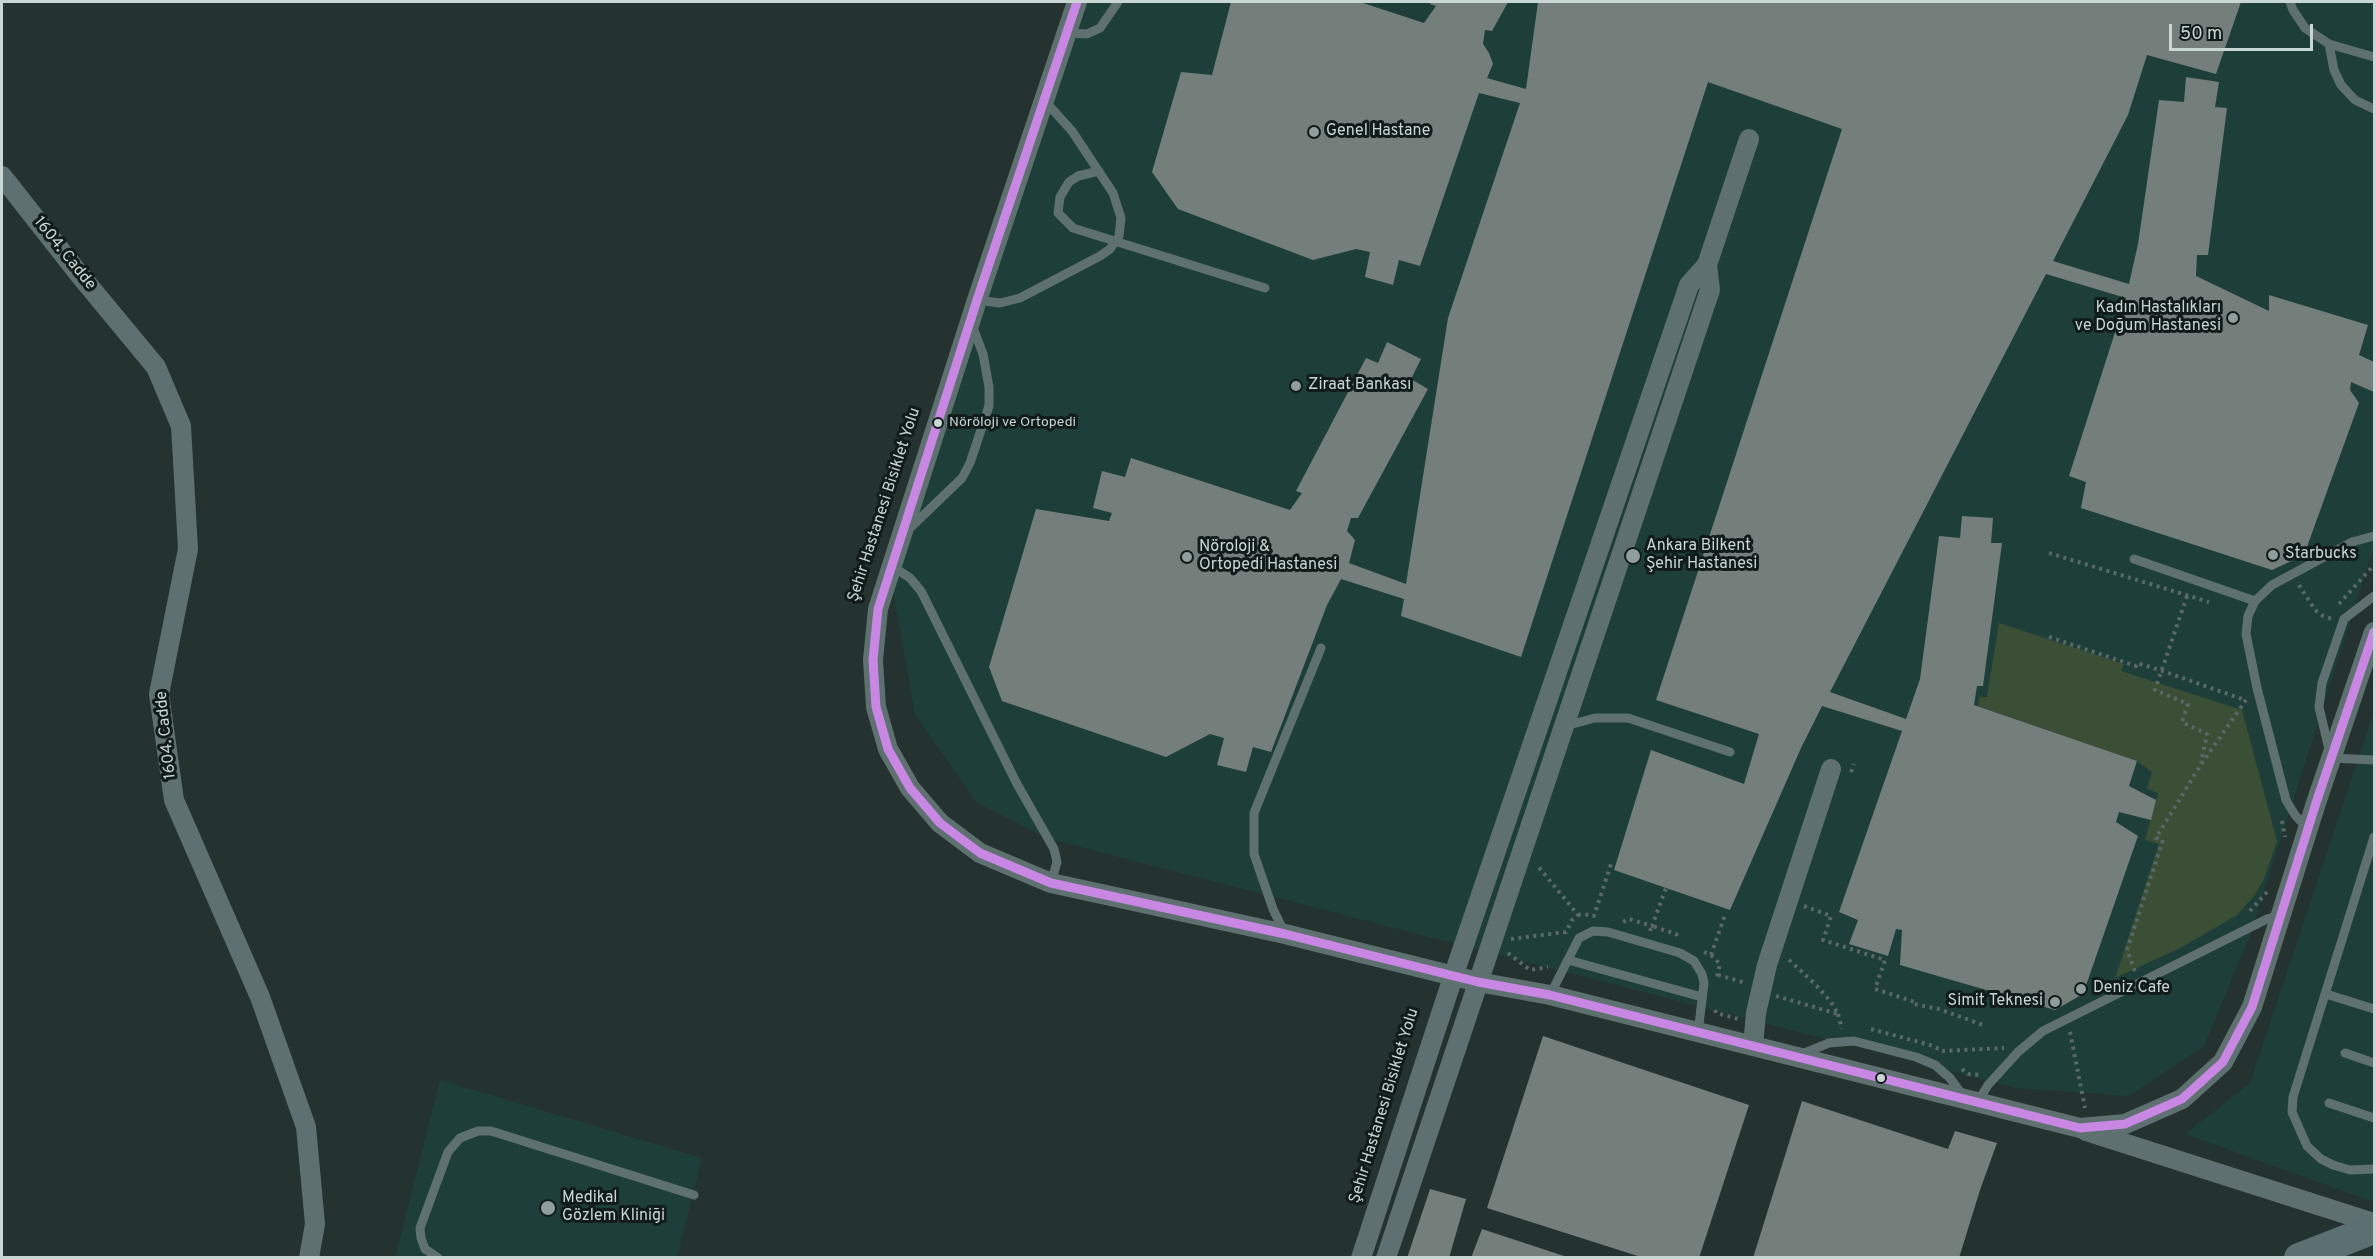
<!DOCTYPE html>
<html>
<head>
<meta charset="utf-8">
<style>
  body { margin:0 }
  #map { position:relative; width:2376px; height:1259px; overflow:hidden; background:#243230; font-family:Overpass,sans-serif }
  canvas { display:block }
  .frame { position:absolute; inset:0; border:3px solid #c8d7d4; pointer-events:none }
  .scale { position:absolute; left:2169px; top:24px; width:144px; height:27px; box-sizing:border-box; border:3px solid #c8d7d4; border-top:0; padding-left:8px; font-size:18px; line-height:21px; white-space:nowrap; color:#c8d7d4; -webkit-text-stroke:4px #111c1a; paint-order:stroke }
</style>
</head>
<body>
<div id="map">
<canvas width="2376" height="1259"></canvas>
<div class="frame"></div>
<div class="scale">50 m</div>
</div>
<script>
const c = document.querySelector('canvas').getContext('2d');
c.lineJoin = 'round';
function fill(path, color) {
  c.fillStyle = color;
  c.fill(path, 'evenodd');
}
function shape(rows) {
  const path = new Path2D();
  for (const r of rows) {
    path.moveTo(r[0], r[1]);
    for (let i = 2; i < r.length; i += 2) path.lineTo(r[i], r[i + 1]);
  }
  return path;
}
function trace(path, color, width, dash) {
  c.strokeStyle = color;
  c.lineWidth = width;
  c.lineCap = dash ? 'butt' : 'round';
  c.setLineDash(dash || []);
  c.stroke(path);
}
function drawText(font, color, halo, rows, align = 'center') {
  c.font = font + ' Overpass,sans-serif';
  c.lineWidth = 6;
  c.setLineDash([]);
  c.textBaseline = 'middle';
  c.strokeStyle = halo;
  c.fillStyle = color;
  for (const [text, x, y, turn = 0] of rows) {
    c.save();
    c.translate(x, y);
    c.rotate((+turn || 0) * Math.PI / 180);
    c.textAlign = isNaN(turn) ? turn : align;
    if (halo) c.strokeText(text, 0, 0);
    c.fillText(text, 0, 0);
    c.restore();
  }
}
fill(shape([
  [1088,2,2374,2,2374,547,2249,938,2204,1046,2129,1096,2016,1088,1049,839,976,802,915,714,894,597,892,566],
  [2374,711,2374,1200,2371,1201,2185,1134,2250,1083],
  [440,1080,702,1158,677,1257,395,1258]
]), '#1e3f39');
fill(shape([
  [1999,623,2124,664,2121,671,2242,710,2277,841,2264,879,2254,896,2237,915,2180,948,2115,978,2159,844,2145,840,2158,793,2147,789,2152,772,2137,761,1978,706,1979,697,1987,697]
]), '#3a4f36');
fill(shape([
  [1231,2,1360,2,1424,23,1436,6,1430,4,1431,2,1508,2,1492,31,1485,30,1483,44,1489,53,1493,64,1487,78,1526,89,1538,2,2241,2,2216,74,2147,55,2128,115,2053,261,2129,284,2138,244,2159,100,2184,102,2186,77,2219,82,2215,107,2227,108,2208,255,2197,255,2196,276,2269,311,2269,295,2368,325,2359,355,2374,362,2374,392,2351,382,2350,390,2359,403,2304,555,2272,570,2081,508,2086,482,2069,476,2126,298,2046,274,1830,692,1906,719,1920,679,1939,536,1960,538,1962,516,1993,518,1991,543,2002,543,1983,686,1977,686,1974,705,2137,761,2129,786,2156,800,2151,820,2119,812,2116,822,2138,836,2083,994,2055,1010,1900,965,1902,930,1896,929,1888,956,1849,944,1858,920,1839,912,1902,731,1822,706,1801,748,1730,910,1614,870,1651,750,1744,784,1759,734,1656,700,1842,129,1708,82,1521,657,1401,616,1404,599,1341,579,1327,605,1271,752,1253,747,1246,772,1217,765,1224,738,1210,734,1166,757,1002,701,989,667,1036,509,1109,521,1112,513,1093,508,1102,471,1125,477,1131,458,1290,510,1302,493,1296,491,1366,358,1378,363,1387,342,1421,359,1411,379,1428,389,1358,518,1351,518,1347,531,1355,540,1349,563,1406,584,1448,318,1520,103,1479,93,1420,266,1399,260,1393,285,1365,277,1370,252,1356,249,1313,260,1178,209,1152,172,1181,72,1212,75],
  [1543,1036,1749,1105,1699,1258,1644,1258,1487,1208],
  [1802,1101,1948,1149,1955,1131,1997,1143,1980,1190,1959,1258,1753,1258],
  [1430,1189,1466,1199,1449,1258,1407,1258],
  [1482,1229,1567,1257,1567,1258,1471,1258]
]), '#747f7b');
trace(shape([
  [2049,553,2209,602],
  [2299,585,2315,610,2323,616,2332,619],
  [2187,596,2155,690,2188,704,2182,722,2207,734,2201,763],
  [2339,604,2374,565],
  [2049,637,2136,666,2137,663,2163,671,2245,700],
  [1851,772,1854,764],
  [2282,821,2285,837],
  [1804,906,1831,916,1823,940,1885,960,1875,989,1915,1002,1914,1004,1939,1009,1986,1026],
  [2250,911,2267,892],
  [1578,915,1582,914,1594,916,1611,864],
  [1623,922,1629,919,1652,926,1666,888],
  [1650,931,1652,926,1676,934,1680,939],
  [1511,939,1566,932,1572,920,1578,915,1537,865],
  [1704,952,1711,955,1725,915],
  [1508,953,1530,970,1548,967],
  [1711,955,1720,964,1717,977],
  [2135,971,2127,950,2163,840,2156,838,2200,766,2246,700],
  [1718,975,1746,983],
  [1776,996,1838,1014,1831,1002,1814,983,1787,958],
  [1715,1010,1716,1013,1738,1019],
  [1838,1014,1842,1029],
  [1871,1029,1930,1045,1941,1050],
  [2070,1032,2085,1108],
  [1942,1051,2004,1048],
  [1962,1069,1968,1074,1980,1075]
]), '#5a6867', 4, [3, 4.5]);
trace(shape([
  [2290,2,2293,10,2305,28,2329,44,2374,57],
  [1067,33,1087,34,1100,28,1118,2],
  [2329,44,2334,70,2341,85,2355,100,2374,109],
  [1099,171,1078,176,1069,182,1060,197,1058,213,1073,228,1265,288],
  [977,300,1000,303,1020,298,1100,256,1110,249,1119,236,1121,218,1113,193,1072,131,1044,100],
  [908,530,962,478,970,463,989,406,989,387,983,354,972,325],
  [2134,559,2255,601],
  [892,566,910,578,921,591,1017,784,1054,849,1057,862,1051,883],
  [2374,596,2344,619,2322,683,2319,707,2331,758,2374,760],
  [1565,726,1595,718,1628,718,1730,752],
  [2307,828,2295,815,2286,800,2257,688,2246,634,2248,616,2255,601,2272,585,2352,542,2374,536],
  [2374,837,2293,1097,2292,1112,2307,1146,2321,1159,2333,1165,2350,1170,2374,1169],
  [1284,932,1273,909,1254,854,1254,813,1321,648],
  [1568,960,1702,997],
  [2326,994,2374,1009],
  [1550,995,1579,938,1593,931,1608,932,1680,953,1694,961,1702,974,1704,983,1698,1033],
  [2345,1053,2374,1063],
  [1802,1054,1829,1043,1854,1041,1916,1057,1935,1065,1950,1078,1963,1096],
  [1977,1103,1988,1085,2018,1052,2043,1031,2267,919,2280,915],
  [2329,1103,2374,1118],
  [438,1258,425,1249,421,1238,420,1228,448,1152,460,1138,478,1131,491,1131,694,1195]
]), '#5f7071', 9);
trace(shape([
  [1077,2,977,300,878,609,873,660,876,707,888,749,910,788,940,823,980,853,1051,883,1285,934,1478,982,1550,995,2080,1128,2125,1124,2182,1099,2223,1062,2252,1007,2316,803,2374,632],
  [2,176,79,274,156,367,181,426,188,549,159,694,174,800,260,997,306,1127,315,1224,309,1258],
  [1753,1046,1756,1013,1767,965,1831,769],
  [2086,1131,2374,1223],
  [1361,1258,1454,974,1689,285,1707,265,1749,139],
  [1386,1258,1710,290,1707,265]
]), '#5f7071', 20);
trace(shape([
  [2299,1258,2374,1229]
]), '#5a7071', 30);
trace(shape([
  [1077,2,977,300,878,609,873,660,876,707,888,749,910,788,940,823,980,853,1051,883,1285,934,1478,982,1550,995,2080,1128,2125,1124,2182,1099,2223,1062,2252,1007,2316,803,2374,632]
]), '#c787e3', 9);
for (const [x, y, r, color] of [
  [1314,132,6,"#8f9d9b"],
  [2233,318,6,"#8f9d9b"],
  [1296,386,6,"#8f9d9b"],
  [938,423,5,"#c8d7d4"],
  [2273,555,6,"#8f9d9b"],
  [1633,556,8,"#8f9d9b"],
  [1187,557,6,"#8f9d9b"],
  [2081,989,6,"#8f9d9b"],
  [2055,1002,6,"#8f9d9b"],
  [1881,1078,5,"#c8d7d4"],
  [548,1208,8,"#8f9d9b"]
]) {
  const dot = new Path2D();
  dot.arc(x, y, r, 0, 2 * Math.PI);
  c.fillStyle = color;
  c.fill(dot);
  trace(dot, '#111c1a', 2);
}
drawText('14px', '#c8d7d4', '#111c1a', [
  ["Nöröloji ve Ortopedi",949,423]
], 'left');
drawText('16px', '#c8d7d4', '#111c1a', [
  ["Genel Hastane",1326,132],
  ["Kadın Hastalıkları",2221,309,"right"],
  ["ve Doğum Hastanesi",2221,327,"right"],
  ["Ziraat Bankası",1308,386],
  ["Ankara Bilkent",1646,547],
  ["Şehir Hastanesi",1646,565],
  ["Nöroloji &",1199,548],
  ["Ortopedi Hastanesi",1199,566],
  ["Starbucks",2285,555],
  ["Deniz Cafe",2093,989],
  ["Simit Teknesi",2043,1002,"right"],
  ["Medikal",562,1199],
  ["Gözlem Kliniği",562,1217]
], 'left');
drawText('16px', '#c8d7d4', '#111c1a', [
  ["1604. Cadde",64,254,51],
  ["Şehir Hastanesi Bisiklet Yolu",885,505,-72],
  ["1604. Cadde",167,735,-96],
  ["Şehir Hastanesi Bisiklet Yolu",1385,1106,-73]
]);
</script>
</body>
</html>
